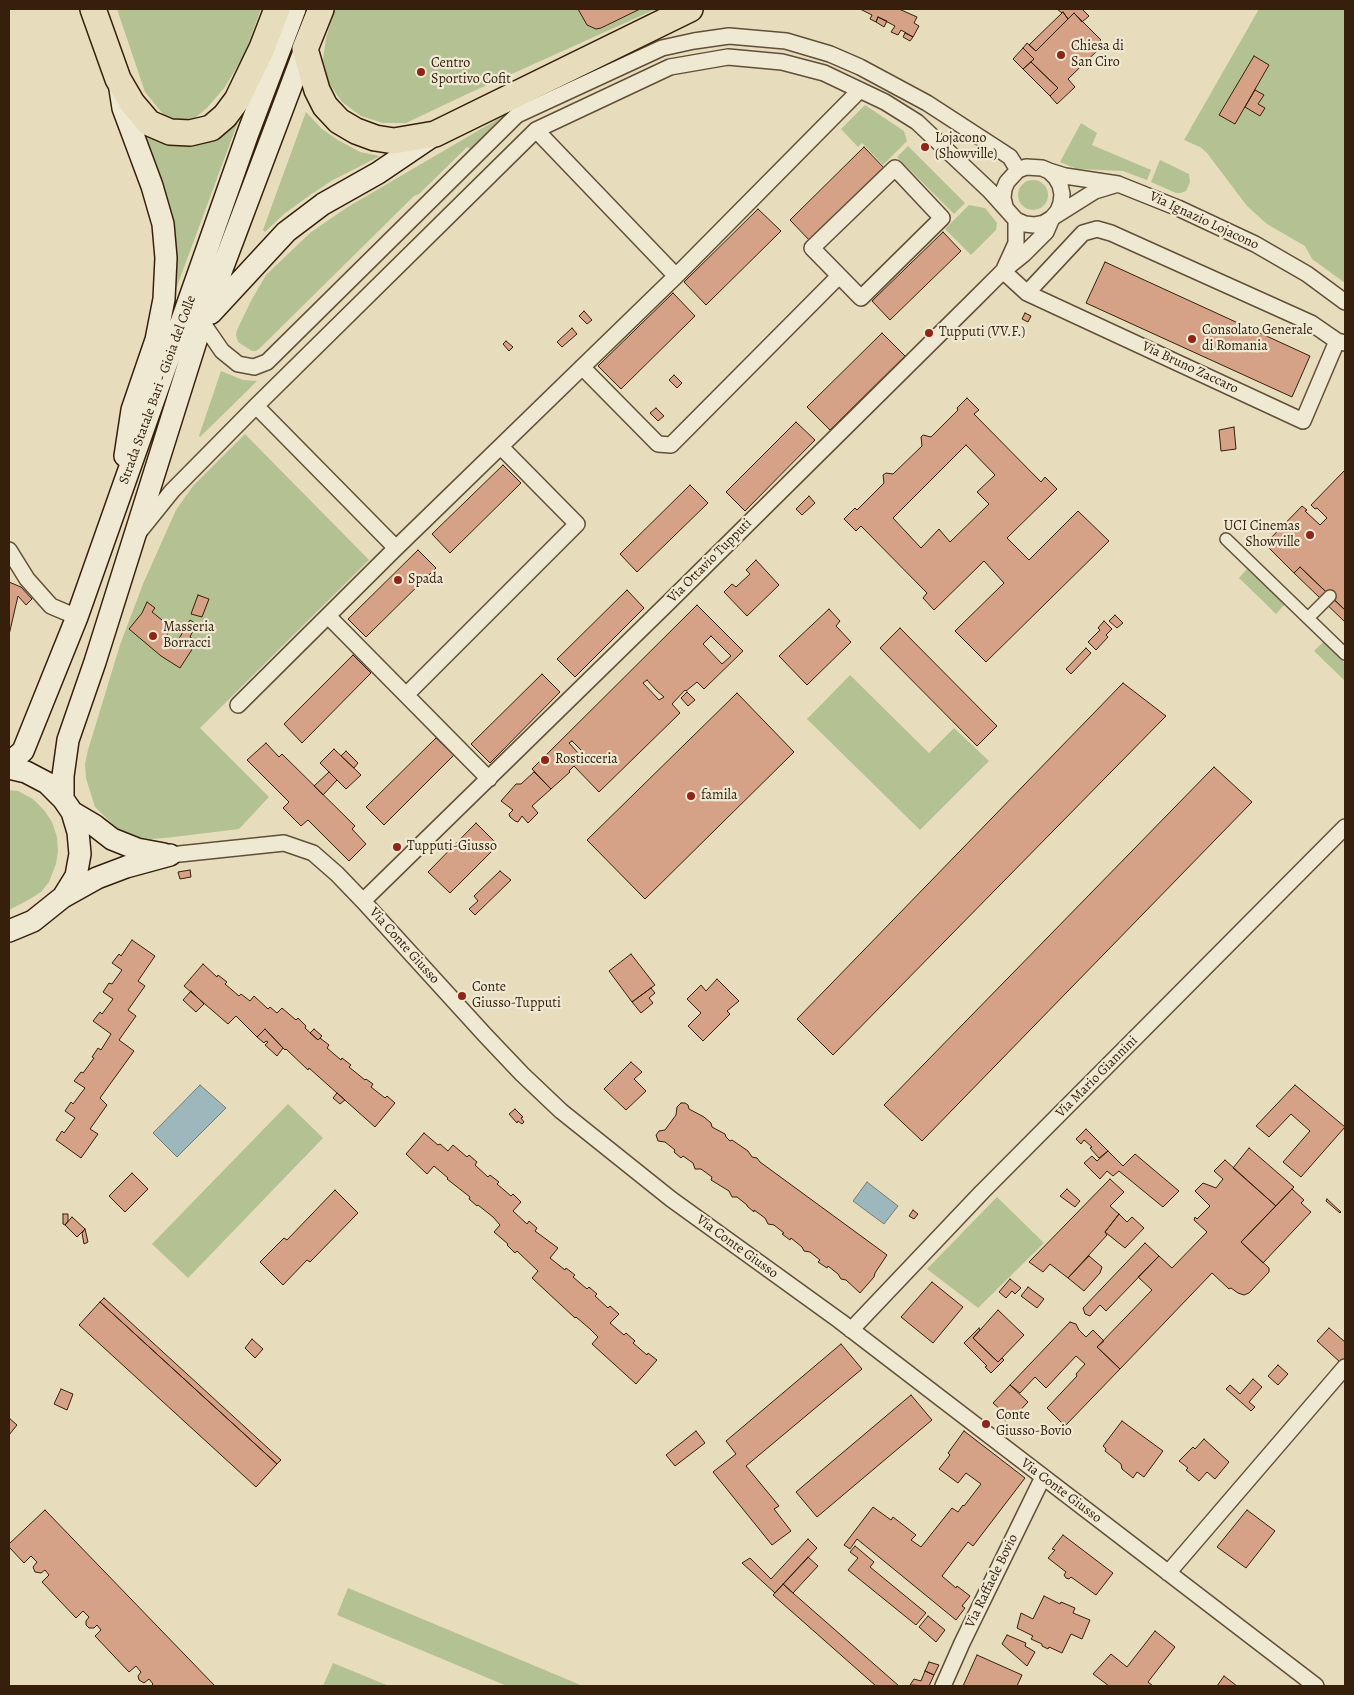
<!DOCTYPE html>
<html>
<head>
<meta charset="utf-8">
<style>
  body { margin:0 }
  #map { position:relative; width:1354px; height:1695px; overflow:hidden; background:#e7ddbc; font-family:Alegreya,serif }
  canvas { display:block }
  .frame { position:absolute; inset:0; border:10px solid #36200b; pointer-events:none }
</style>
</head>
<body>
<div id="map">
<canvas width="1354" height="1695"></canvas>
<div class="frame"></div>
</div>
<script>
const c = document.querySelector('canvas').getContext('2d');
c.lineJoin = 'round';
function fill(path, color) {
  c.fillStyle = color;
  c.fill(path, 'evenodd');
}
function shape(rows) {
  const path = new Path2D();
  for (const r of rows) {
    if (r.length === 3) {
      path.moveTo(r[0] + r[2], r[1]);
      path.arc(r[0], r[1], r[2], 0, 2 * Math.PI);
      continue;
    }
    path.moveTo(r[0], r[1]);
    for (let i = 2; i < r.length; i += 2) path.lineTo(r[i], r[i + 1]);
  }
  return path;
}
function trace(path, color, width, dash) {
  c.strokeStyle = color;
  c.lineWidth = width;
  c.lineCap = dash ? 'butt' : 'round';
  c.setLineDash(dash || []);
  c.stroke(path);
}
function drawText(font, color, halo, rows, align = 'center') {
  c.font = font + ' Alegreya,serif';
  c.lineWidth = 4.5;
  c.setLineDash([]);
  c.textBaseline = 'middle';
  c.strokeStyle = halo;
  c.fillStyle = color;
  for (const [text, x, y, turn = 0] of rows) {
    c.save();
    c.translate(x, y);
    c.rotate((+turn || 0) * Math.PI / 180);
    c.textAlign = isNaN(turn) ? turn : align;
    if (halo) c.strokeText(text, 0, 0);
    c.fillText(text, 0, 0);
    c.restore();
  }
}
fill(shape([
  [117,9,261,9,244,55,225,87,207,108,191,121,176,123,162,113,145,92],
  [335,9,656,9,465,95,406,123,383,123,361,116,342,102,329,83,323,60,326,38],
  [1259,9,1345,9,1345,283,1312,259,1305,246,1267,224,1247,206,1207,153,1200,147,1184,140],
  [865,105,904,131,907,141,883,165,862,143,858,147,841,129],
  [242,111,176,289,176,254,143,136,148,133],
  [306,112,322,129,338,140,360,152,380,156,333,180,313,193,284,214,265,232,263,230],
  [510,112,500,119,470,149,467,147,419,194,414,196,260,348,256,351,252,351,238,342,236,335,237,330,252,299,266,275,310,233,346,208],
  [1081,123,1097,133,1092,145,1151,170,1147,180,1123,171,1077,169,1060,162],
  [908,146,965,203,954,214,897,157],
  [1160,160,1189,174,1190,182,1186,191,1181,193,1176,193,1151,182],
  [1033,195,15],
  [969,205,985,208,997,223,996,230,971,255,945,229],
  [221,371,243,380,257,381,200,437,199,436],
  [245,434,369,560,200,728,269,797,239,829,165,838,151,839,137,837,120,831,95,807,86,778,85,764,88,750,120,645,143,584,176,510,193,486],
  [1247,569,1285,604,1276,614,1239,578],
  [1323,642,1345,663,1345,681,1314,651],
  [850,675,929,753,954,728,989,761,920,830,807,719],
  [9,790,18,791,33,799,44,810,52,822,57,837,58,851,56,864,49,882,41,892,30,899,9,910],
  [288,1104,323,1138,188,1278,152,1244],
  [997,1197,1044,1243,978,1308,927,1269],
  [348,1588,583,1686,507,1686,337,1615],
  [333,1663,389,1686,323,1686]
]), '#b4c192');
const water = shape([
  [200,1085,226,1108,177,1157,153,1133,200,1085],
  [867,1182,898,1206,884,1224,853,1201,867,1182]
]);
fill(water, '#9db8bc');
trace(water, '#747b75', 1);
const building = shape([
  [578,9,640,9,601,28,596,29,587,25,578,9],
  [860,9,899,9,917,17,914,23,919,26,913,37,901,30,898,35,891,32,895,26,878,17,876,22,870,19,872,15,860,9],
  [1057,9,1082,9,1089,16,1082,22,1074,13,1068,19,1063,12,1062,13,1057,9],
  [1063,12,1068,19,1036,51,1029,45,1063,12],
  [1074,13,1101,40,1096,45,1100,48,1068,79,1075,87,1057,104,1050,96,1058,88,1031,62,1034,59,1023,48,1027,43,1036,51,1074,13],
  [878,17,887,21,884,27,876,22,878,17],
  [905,33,913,37,910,41,903,37,905,33],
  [1023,48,1034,59,1023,69,1013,59,1023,48],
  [1254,56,1269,65,1235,124,1219,115,1254,56],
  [1031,62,1058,88,1050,96,1023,69,1031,62],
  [1255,90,1264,95,1258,104,1265,108,1260,116,1245,107,1255,90],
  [864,147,886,170,812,243,790,220,864,147],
  [758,209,781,231,706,305,684,282,758,209],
  [943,232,961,251,890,320,872,301,943,232],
  [1105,262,1310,356,1292,397,1086,303,1105,262],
  [673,293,695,316,621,389,598,366,673,293],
  [584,311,592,320,587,324,579,316,584,311],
  [1025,313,1031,316,1028,322,1022,319,1025,313],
  [572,328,577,334,562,347,557,342,572,328],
  [882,333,905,356,830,430,807,407,882,333],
  [506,341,513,347,509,351,503,344,506,341],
  [674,375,682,383,677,388,669,380,674,375],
  [967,398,979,410,974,414,1041,482,1045,477,1057,489,1007,538,1029,560,1078,511,1109,541,986,662,955,631,1004,583,984,561,934,610,923,598,927,593,861,526,856,531,844,519,855,508,857,510,884,483,883,475,886,473,893,474,922,446,921,437,923,435,931,437,958,410,957,408,967,398],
  [966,445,995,475,977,492,989,504,950,542,939,529,921,548,893,518,966,445],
  [656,408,664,416,658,421,650,413,656,408],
  [796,422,815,440,745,511,726,492,796,422],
  [1234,427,1236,449,1221,451,1219,430,1234,427],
  [503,465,521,483,450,553,432,534,503,465],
  [1345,470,1345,610,1300,567,1294,573,1265,544,1302,506,1307,510,1305,511,1320,525,1327,518,1317,508,1315,509,1311,505,1345,470],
  [690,485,708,503,637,572,620,554,690,485],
  [809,496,815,503,802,515,796,509,809,496],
  [418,550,436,568,366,637,348,619,418,550],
  [756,560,779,585,747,616,724,592,732,584,736,587,750,574,746,570,756,560],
  [1300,567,1345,610,1345,622,1294,573,1300,567],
  [9,582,21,587,32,599,26,605,18,596,9,635,9,582],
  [627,590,644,608,575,677,557,659,627,590],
  [198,595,209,599,202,617,191,614,198,595],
  [147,602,155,608,152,612,172,628,167,635,177,642,190,620,196,624,190,637,195,640,191,651,180,668,161,656,129,629,142,613,147,602],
  [697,605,743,651,704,689,697,682,686,691,685,690,672,704,680,713,599,792,574,766,569,771,570,772,551,789,532,769,697,605],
  [711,636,731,656,722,664,703,644,711,636],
  [647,680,656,690,664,697,659,700,643,683,647,680],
  [572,741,582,751,579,754,569,743,572,741],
  [829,609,840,621,836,626,851,642,807,685,779,656,829,609],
  [1115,615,1123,623,1117,628,1109,621,1115,615],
  [1104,621,1112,629,1106,635,1108,637,1096,650,1088,642,1100,630,1098,628,1104,621],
  [900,628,997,726,977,746,880,648,900,628],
  [1086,648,1091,653,1071,674,1066,669,1086,648],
  [353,655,371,673,302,743,284,724,353,655],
  [542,674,560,692,490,763,471,744,542,674],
  [1123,683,1166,716,833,1055,797,1019,1123,683],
  [687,692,695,700,688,706,681,698,687,692],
  [737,693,794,752,645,899,587,840,737,693],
  [436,738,454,755,384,825,366,807,436,738],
  [266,743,279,757,282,754,355,826,352,829,366,844,349,861,308,820,301,826,283,808,289,802,247,760,266,743],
  [334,749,361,775,346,789,320,763,334,749],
  [346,751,358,763,354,768,341,756,346,751],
  [1214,767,1252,802,922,1141,884,1105,1214,767],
  [329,772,337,780,323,795,314,786,329,772],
  [534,772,551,789,532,806,538,813,528,823,522,816,518,822,515,821,510,817,509,814,513,810,501,801,516,784,521,784,534,772],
  [476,823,498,845,450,893,428,872,476,823],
  [190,870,191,877,180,879,178,872,190,870],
  [500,871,511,880,475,915,469,909,478,901,474,896,500,871],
  [132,940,155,956,138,981,145,986,128,1010,136,1016,119,1040,134,1051,100,1098,107,1105,90,1129,98,1134,81,1158,56,1140,62,1131,64,1133,75,1118,65,1111,71,1102,73,1104,85,1088,74,1081,81,1072,83,1073,94,1058,92,1057,98,1048,101,1050,111,1034,93,1021,100,1012,102,1014,113,999,103,992,109,983,112,984,122,970,112,963,119,954,121,956,132,940],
  [631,954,655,985,632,1002,609,971,631,954],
  [203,964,217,977,218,975,227,982,225,984,239,996,241,994,250,1001,254,996,268,1009,270,1007,277,1013,282,1008,296,1020,298,1018,306,1026,305,1028,318,1040,320,1038,329,1045,327,1048,341,1060,342,1058,351,1065,349,1067,365,1080,366,1079,373,1084,371,1087,385,1098,387,1096,395,1103,375,1127,309,1068,308,1070,286,1049,285,1050,265,1029,257,1037,236,1016,228,1024,184,986,203,964],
  [717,979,739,1001,727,1011,730,1014,703,1041,688,1026,701,1013,687,999,701,985,706,991,717,979],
  [651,988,655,993,649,998,653,1003,641,1013,632,1002,651,988],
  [191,991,204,1004,196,1012,183,1000,191,991],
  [265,1029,283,1048,277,1056,265,1045,268,1042,266,1041,264,1043,257,1037,265,1029],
  [314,1029,322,1036,318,1040,310,1033,314,1029],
  [631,1062,642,1072,634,1079,646,1091,626,1110,604,1089,631,1062],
  [1295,1085,1345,1127,1301,1177,1283,1162,1310,1131,1291,1114,1269,1137,1256,1126,1295,1085],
  [337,1093,345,1100,340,1104,333,1098,337,1093],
  [681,1103,685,1103,688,1105,689,1109,704,1117,711,1123,712,1127,725,1134,726,1137,730,1141,732,1140,748,1151,752,1157,757,1158,760,1162,887,1255,875,1273,874,1277,860,1293,846,1280,841,1279,838,1274,828,1266,827,1268,818,1262,820,1260,810,1252,804,1251,802,1247,791,1238,790,1240,782,1234,784,1233,774,1225,768,1224,765,1218,754,1210,754,1212,747,1206,747,1205,737,1197,732,1197,729,1191,711,1180,712,1177,701,1169,695,1169,693,1163,683,1156,681,1158,674,1152,675,1150,665,1142,658,1141,656,1135,659,1131,665,1130,676,1115,677,1107,681,1103],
  [515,1109,523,1117,521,1118,524,1122,522,1124,518,1121,517,1123,509,1114,515,1109],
  [1086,1129,1108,1151,1099,1158,1090,1148,1092,1147,1084,1140,1081,1144,1076,1139,1086,1129],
  [424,1133,438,1145,440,1144,448,1151,453,1145,467,1157,469,1155,477,1162,475,1165,488,1177,490,1175,499,1182,497,1184,511,1196,513,1194,521,1202,513,1211,527,1224,529,1221,537,1228,535,1231,558,1248,550,1258,565,1270,566,1268,575,1275,573,1277,587,1289,589,1287,597,1294,595,1296,608,1308,610,1306,619,1314,610,1323,624,1335,626,1333,635,1341,633,1343,647,1355,648,1353,657,1360,636,1384,592,1344,598,1337,590,1329,576,1317,575,1318,532,1278,538,1271,517,1251,515,1253,507,1245,508,1244,494,1232,500,1225,493,1217,478,1205,477,1206,469,1199,470,1197,447,1179,448,1178,434,1166,427,1174,406,1154,424,1133],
  [1249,1148,1294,1187,1276,1206,1233,1168,1249,1148],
  [1108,1151,1123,1166,1135,1154,1179,1191,1163,1207,1119,1171,1113,1176,1107,1171,1100,1179,1084,1163,1092,1156,1097,1161,1108,1151],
  [1225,1160,1276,1206,1241,1242,1269,1268,1269,1272,1249,1293,1244,1295,1238,1293,1231,1288,1229,1289,1212,1273,1120,1369,1097,1347,1152,1290,1138,1277,1159,1256,1172,1268,1207,1232,1194,1220,1195,1217,1197,1219,1210,1206,1195,1191,1203,1183,1216,1188,1223,1179,1214,1171,1225,1160],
  [132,1173,148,1189,125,1212,109,1196,132,1173],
  [1110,1179,1124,1192,1110,1206,1119,1214,1105,1232,1107,1235,1068,1278,1050,1264,1043,1272,1029,1262,1110,1179],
  [1067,1189,1080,1201,1075,1207,1060,1196,1067,1189],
  [1292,1189,1304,1200,1301,1203,1311,1212,1263,1263,1241,1242,1292,1189],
  [335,1190,358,1213,310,1262,307,1260,283,1285,260,1262,284,1238,287,1240,335,1190],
  [1327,1199,1341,1212,1340,1213,1326,1201,1327,1199],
  [913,1210,918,1214,914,1219,909,1216,913,1210],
  [63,1214,68,1214,68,1221,65,1225,63,1224,63,1214],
  [1119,1214,1127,1222,1132,1217,1144,1228,1125,1248,1105,1232,1119,1214],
  [72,1217,85,1229,77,1237,65,1225,72,1217],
  [85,1229,88,1242,84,1244,82,1233,85,1229],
  [1145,1243,1159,1256,1106,1311,1100,1305,1090,1316,1085,1314,1083,1308,1145,1243],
  [1089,1256,1102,1267,1100,1273,1084,1291,1068,1278,1089,1256],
  [1010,1279,1021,1288,1015,1294,1012,1291,1006,1298,999,1292,1010,1279],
  [932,1282,963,1307,933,1343,901,1317,932,1282],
  [1028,1287,1044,1299,1037,1308,1021,1296,1028,1287],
  [104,1298,281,1460,277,1464,100,1302,104,1298],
  [100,1302,277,1464,256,1487,79,1325,100,1302],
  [998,1310,1024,1335,998,1362,973,1338,998,1310],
  [1070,1322,1076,1324,1079,1330,1086,1337,1093,1330,1104,1341,1097,1347,1120,1369,1065,1426,1047,1408,1077,1376,1076,1374,1085,1364,1076,1356,1046,1388,1035,1377,1020,1393,1010,1385,1070,1322],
  [979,1328,980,1330,973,1338,998,1362,1002,1358,1004,1360,991,1373,985,1367,987,1366,964,1343,979,1328],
  [1329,1328,1345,1342,1345,1359,1341,1363,1317,1341,1329,1328],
  [252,1339,263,1349,255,1358,245,1348,252,1339],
  [841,1344,862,1369,746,1466,779,1506,774,1509,791,1531,772,1545,713,1472,736,1454,726,1441,841,1344],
  [1278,1365,1288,1374,1278,1385,1268,1376,1278,1365],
  [1253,1379,1262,1387,1249,1402,1255,1407,1251,1411,1226,1389,1230,1385,1240,1394,1253,1379],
  [1010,1385,1028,1402,1012,1419,1010,1417,1006,1421,996,1415,1001,1410,993,1403,1010,1385],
  [61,1389,73,1394,67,1410,54,1404,61,1389],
  [911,1395,932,1420,817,1517,796,1492,911,1395],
  [9,1418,17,1425,9,1435,9,1418],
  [1122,1421,1163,1451,1144,1477,1137,1472,1133,1478,1122,1469,1121,1464,1105,1451,1106,1449,1103,1446,1122,1421],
  [696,1431,705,1443,675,1466,666,1455,696,1431],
  [964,1431,1025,1478,973,1546,968,1542,942,1576,956,1588,957,1586,970,1596,962,1606,965,1608,956,1620,857,1539,850,1549,844,1545,873,1507,891,1520,893,1517,916,1535,911,1540,921,1547,952,1508,958,1512,963,1505,964,1506,981,1484,966,1473,958,1483,939,1469,950,1455,948,1453,964,1431],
  [1204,1439,1229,1462,1215,1479,1207,1472,1199,1481,1186,1470,1188,1468,1179,1461,1193,1447,1195,1449,1204,1439],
  [45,1510,215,1686,151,1686,153,1684,149,1679,144,1683,139,1680,138,1676,141,1672,136,1666,129,1672,95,1636,101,1630,97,1625,94,1628,89,1628,86,1625,86,1621,89,1617,83,1611,76,1618,42,1582,49,1575,45,1570,41,1573,35,1572,33,1567,37,1562,31,1556,24,1563,9,1547,9,1544,45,1510],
  [1247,1510,1275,1531,1246,1568,1217,1547,1247,1510],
  [1063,1535,1113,1573,1096,1595,1071,1577,1069,1579,1066,1578,1064,1575,1066,1572,1048,1558,1055,1550,1052,1549,1063,1535],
  [808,1539,817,1548,775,1593,742,1563,750,1558,771,1579,808,1539],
  [855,1546,874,1562,870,1567,926,1613,916,1625,848,1570,858,1558,850,1552,855,1546],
  [808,1557,818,1566,793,1593,783,1584,808,1557],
  [783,1584,793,1593,899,1686,876,1686,773,1595,783,1584],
  [1044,1596,1060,1604,1061,1602,1075,1608,1073,1613,1090,1620,1082,1639,1071,1634,1062,1653,1049,1647,1048,1649,1042,1646,1042,1644,1031,1639,1033,1636,1017,1628,1021,1613,1033,1619,1044,1596],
  [928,1616,945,1630,936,1642,919,1627,928,1616],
  [1155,1631,1175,1647,1148,1682,1153,1686,1109,1686,1093,1674,1111,1654,1127,1667,1155,1631],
  [1007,1635,1026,1643,1025,1646,1035,1652,1027,1666,1002,1644,1007,1635],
  [977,1655,1022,1675,1017,1686,963,1686,977,1655],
  [929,1662,939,1665,934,1675,925,1671,929,1662],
  [925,1671,934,1675,929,1686,910,1685,914,1679,921,1681,925,1671],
  [1224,1676,1237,1686,1217,1686,1224,1676]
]);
fill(building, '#d5a187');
trace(building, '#36200b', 1);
const pedestrian = shape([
  [1226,539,1345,654],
  [1308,618,1330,596]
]);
const minor = shape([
  [536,130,676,276],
  [895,168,942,218,861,298,812,248,895,168],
  [1049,171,1065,176,1118,184,1178,208,1255,244,1307,274,1345,302],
  [1005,267,1016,243,1016,220],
  [1003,271,1027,293,1303,421,1337,341],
  [1027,293,1083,233,1097,229,1111,233,1311,323,1337,341,1345,343],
  [202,322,222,351,238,364,254,367,267,362,517,115,662,48,694,41,729,36,786,41,830,54,860,67,927,103,1001,151,1010,157,1018,170],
  [582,367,658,444,671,445,839,276],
  [256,406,396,548],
  [139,532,172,491,256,406,536,130,670,67,728,57,782,62,824,73,885,102,917,122,990,191,1016,220,1025,224,1034,225,1044,223,1052,218,1058,211,1061,203,1062,194,1060,185,1056,178,1049,171,1042,168,1026,167,1018,170,1007,182,1004,189,1003,198,1005,206],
  [9,550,27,579,51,606,77,617],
  [328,616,489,779],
  [406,695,577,524,501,447],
  [238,705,396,548,676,276,860,90],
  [170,855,284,843,313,853,337,874,363,901,485,1035,522,1074,561,1111,671,1199,840,1321,1316,1686],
  [363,901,669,602,974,300,1003,271,1024,254,1046,232,1052,218,1095,191,1118,184],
  [851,1330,982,1192,1345,827],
  [1168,1573,1345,1367],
  [943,1686,962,1643,1043,1477]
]);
const secondary = shape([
  [120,89,123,108,152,186,163,224,166,258,164,299,156,340,132,410,125,456],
  [211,313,286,232,323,204,378,173,434,135],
  [9,763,23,751,77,617,248,133,295,9],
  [9,768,26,772,47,783,63,799,72,812,78,832,80,854,76,876,63,897,33,921,9,931],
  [63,799,63,776,68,740,95,662,184,379,202,322,305,49],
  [72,812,94,825,112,839,137,849,164,854],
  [63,897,97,878,126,867,170,855]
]);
const trunk = shape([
  [93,9,118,79,132,103,149,123,170,132,190,133,211,128,225,116,237,100,262,48,277,9],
  [321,9,305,49,317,90,325,106,339,121,356,131,375,138,394,141,435,134,690,9]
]);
trace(pedestrian, '#624f37', 14);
trace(minor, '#624f37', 18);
trace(secondary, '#36200b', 24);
trace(trunk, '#36200b', 28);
trace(pedestrian, '#efe9d3', 11);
trace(minor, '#efe9d3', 15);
trace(secondary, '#efe9d3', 21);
trace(trunk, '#e7ddbc', 25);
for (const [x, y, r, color] of [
  [1061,55,5,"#8f2418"],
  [421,72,5,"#8f2418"],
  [925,147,5,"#8f2418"],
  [929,333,5,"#8f2418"],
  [1192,339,5,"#8f2418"],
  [1310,535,5,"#8f2418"],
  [398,580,5,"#8f2418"],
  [153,636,5,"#8f2418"],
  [545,760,5,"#8f2418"],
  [691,796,5,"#8f2418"],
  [397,847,5,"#8f2418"],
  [462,996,5,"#8f2418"],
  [986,1424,5,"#8f2418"]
]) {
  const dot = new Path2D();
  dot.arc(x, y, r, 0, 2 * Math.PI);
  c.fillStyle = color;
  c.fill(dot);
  trace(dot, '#efe9d3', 2);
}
drawText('14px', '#36200b', '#efe9d3', [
  ["Chiesa di",1071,47],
  ["San Ciro",1071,63],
  ["Centro",431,64],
  ["Sportivo Cofit",431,80],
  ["Lojacono",935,139],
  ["(Showville)",935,155],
  ["Consolato Generale",1202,331],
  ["di Romania",1202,347],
  ["Tupputi (VV.F.)",939,333],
  ["UCI Cinemas",1300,527,"right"],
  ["Showville",1300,543,"right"],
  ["Spada",408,580],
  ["Masseria",163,628],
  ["Borracci",163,644],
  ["Rosticceria",555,760],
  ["famila",701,796],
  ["Tupputi-Giusso",407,847],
  ["Conte",472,988],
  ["Giusso-Tupputi",472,1004],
  ["Conte",996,1416],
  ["Giusso-Bovio",996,1432]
], 'left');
drawText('14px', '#36200b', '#efe9d3', [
  ["Via Ignazio Lojacono",1204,221,25],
  ["Via Bruno Zaccaro",1190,368,25],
  ["Strada Statale Bari - Gioia del Colle",158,390,-70],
  ["Via Ottavio Tupputi",710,561,-45],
  ["Via Conte Giusso",404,946,48],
  ["Via Mario Giannini",1097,1077,-45],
  ["Via Conte Giusso",737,1247,36],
  ["Via Conte Giusso",1061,1491,37],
  ["Via Raffaele Bovio",992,1581,-64]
]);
</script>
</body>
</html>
